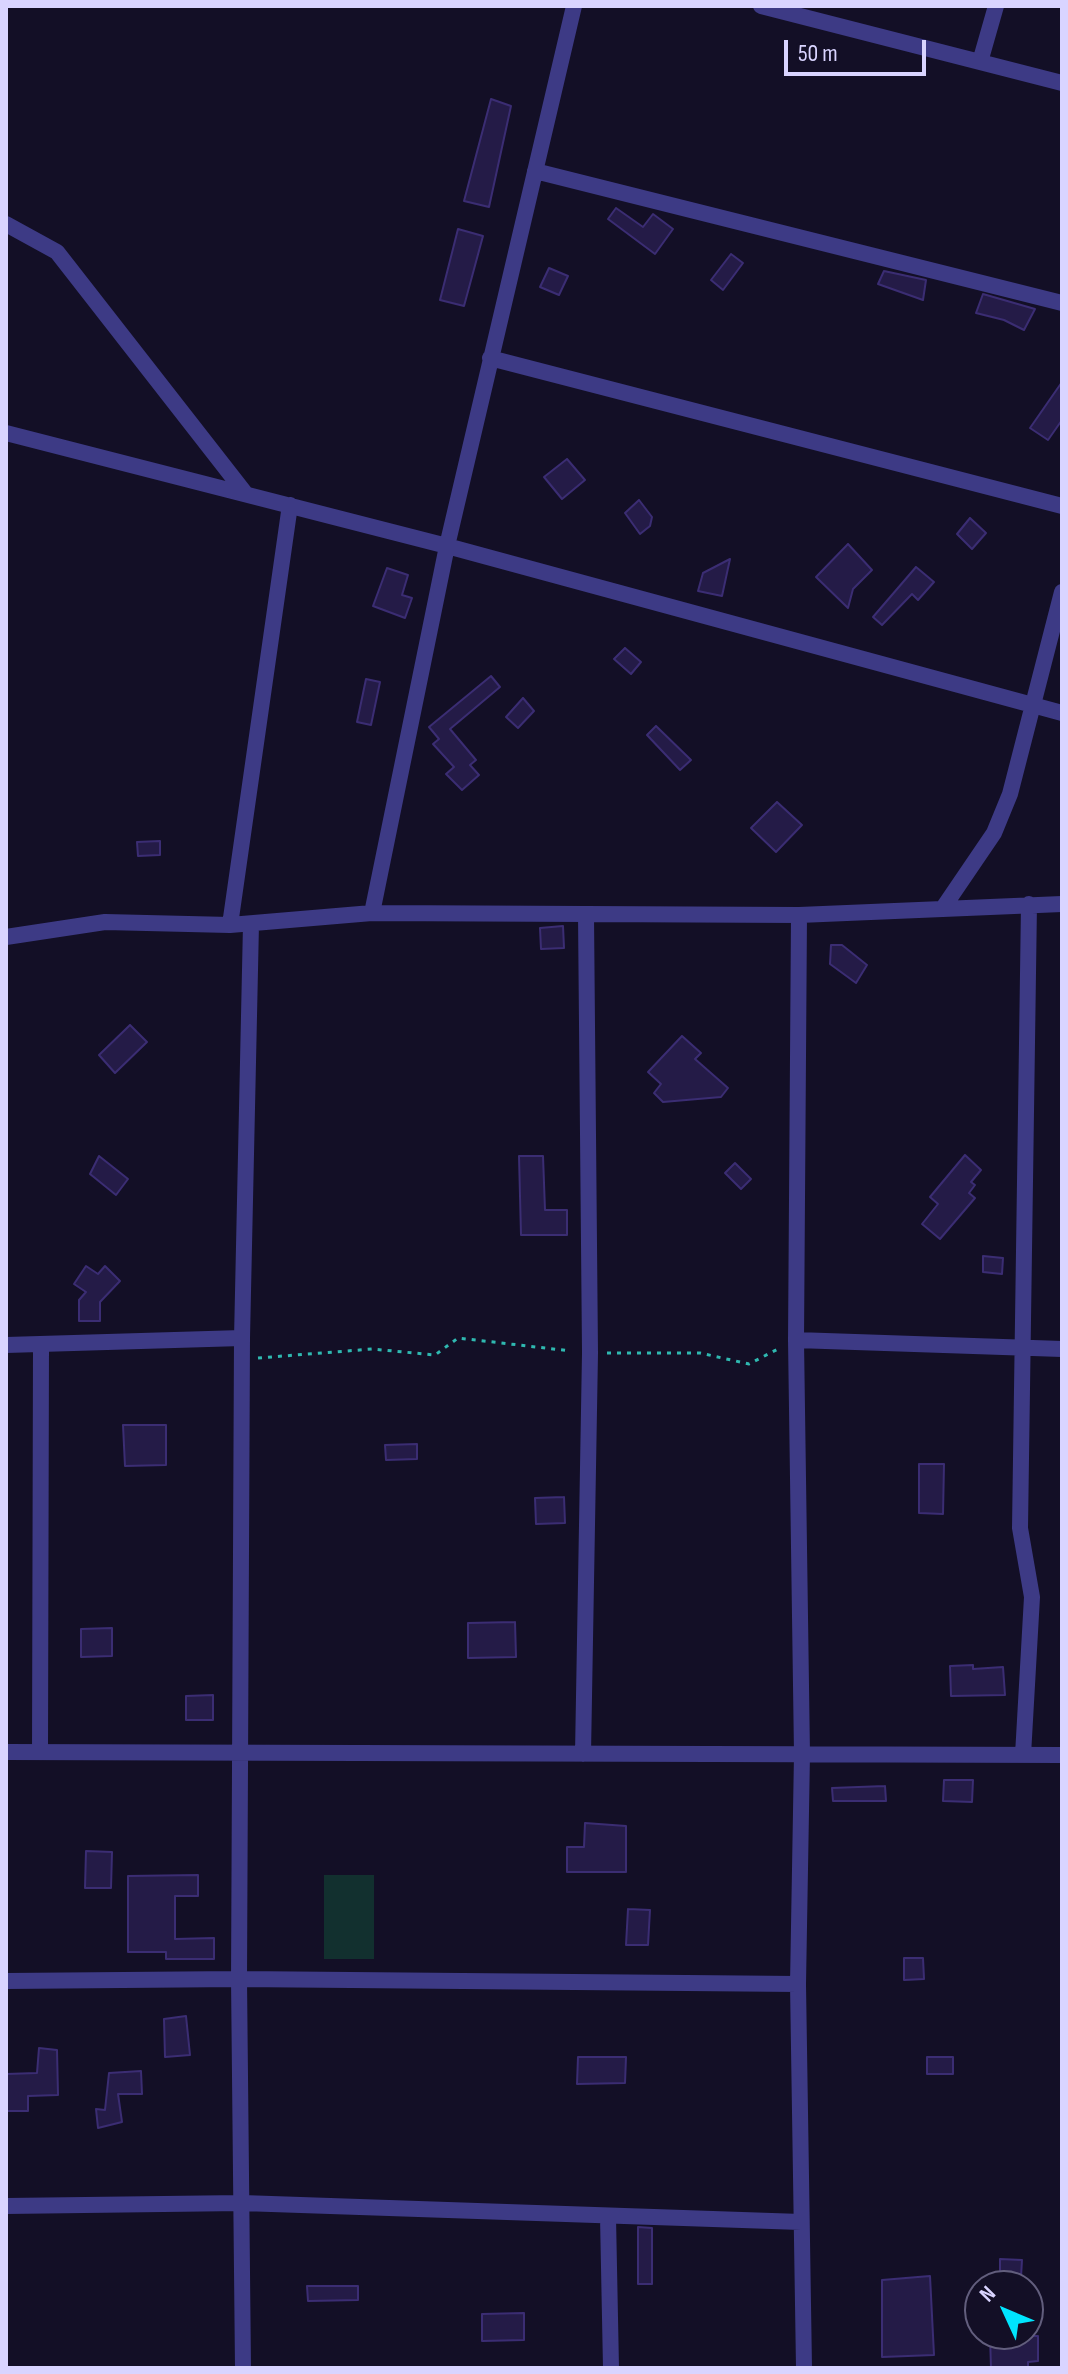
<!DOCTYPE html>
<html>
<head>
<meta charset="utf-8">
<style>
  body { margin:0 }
  #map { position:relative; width:1068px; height:2374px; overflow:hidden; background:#130f26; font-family:"Sofia Sans Condensed",sans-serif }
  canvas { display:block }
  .frame { position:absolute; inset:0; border:8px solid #d9d4ff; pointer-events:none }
  .north { position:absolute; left:964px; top:2270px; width:80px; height:80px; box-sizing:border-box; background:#130f26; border:2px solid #625e7d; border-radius:50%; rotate:314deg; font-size:22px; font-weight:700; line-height:32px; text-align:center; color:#d9d4ff }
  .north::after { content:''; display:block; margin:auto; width:28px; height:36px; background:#00e5ff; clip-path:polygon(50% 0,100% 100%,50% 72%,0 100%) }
  .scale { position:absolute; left:784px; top:40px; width:142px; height:36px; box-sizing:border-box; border:4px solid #d9d4ff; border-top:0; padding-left:10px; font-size:24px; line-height:28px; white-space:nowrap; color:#d9d4ff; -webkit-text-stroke:6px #130f26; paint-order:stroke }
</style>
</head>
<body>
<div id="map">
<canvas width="1068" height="2374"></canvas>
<div class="frame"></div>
<div class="north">N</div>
<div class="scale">50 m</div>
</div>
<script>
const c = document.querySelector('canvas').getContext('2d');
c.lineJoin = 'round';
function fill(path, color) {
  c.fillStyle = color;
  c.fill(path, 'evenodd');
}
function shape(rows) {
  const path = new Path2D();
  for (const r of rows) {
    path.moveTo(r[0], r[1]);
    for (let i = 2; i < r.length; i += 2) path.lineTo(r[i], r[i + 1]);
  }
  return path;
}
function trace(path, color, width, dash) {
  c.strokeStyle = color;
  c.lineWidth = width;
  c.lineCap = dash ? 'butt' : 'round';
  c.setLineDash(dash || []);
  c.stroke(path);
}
fill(shape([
  [324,1875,374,1875,374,1959,324,1959]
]), '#12302f');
const building = shape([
  [491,99,511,106,489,207,464,201,491,99],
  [616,208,643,227,653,214,673,229,655,254,608,219,616,208],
  [458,229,483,236,464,306,440,300,458,229],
  [731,254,743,263,723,290,711,280,731,254],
  [549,268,568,276,559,295,540,287,549,268],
  [884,271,926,280,923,300,878,284,884,271],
  [983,294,1035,309,1024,330,1004,320,976,313,983,294],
  [1062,382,1062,420,1048,440,1030,428,1062,382],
  [567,459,585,480,562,499,544,477,567,459],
  [639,500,652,517,650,526,640,534,625,513,639,500],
  [970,518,986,533,972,549,957,534,970,518],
  [848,544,872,570,853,589,848,608,816,577,848,544],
  [730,559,722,596,698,591,703,573,730,559],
  [916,567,934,582,918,600,912,594,882,625,873,617,916,567],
  [387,568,408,575,402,595,412,598,405,618,373,606,387,568],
  [625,648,641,662,631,674,614,659,625,648],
  [491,676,500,687,450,729,476,760,470,765,479,775,462,790,446,774,454,767,433,744,439,739,429,727,491,676],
  [366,679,380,682,371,725,357,722,366,679],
  [523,698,534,711,518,728,506,717,523,698],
  [656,726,691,760,680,770,647,735,656,726],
  [777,802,802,825,776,852,751,828,777,802],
  [160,841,160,855,138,856,137,842,160,841],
  [563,926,564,948,541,949,540,928,563,926],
  [831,945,842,945,867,965,856,983,830,964,831,945],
  [130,1025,147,1042,115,1073,99,1055,130,1025],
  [682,1036,701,1053,695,1059,728,1088,721,1097,663,1102,654,1093,661,1084,648,1072,682,1036],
  [965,1155,981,1170,971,1182,975,1185,969,1193,975,1198,940,1239,922,1224,938,1204,930,1197,965,1155],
  [99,1156,128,1179,116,1195,90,1174,99,1156],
  [519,1156,543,1156,545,1210,567,1210,567,1235,521,1235,519,1156],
  [735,1163,751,1179,741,1189,725,1173,735,1163],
  [983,1256,1003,1258,1002,1274,983,1272,983,1256],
  [86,1266,98,1274,105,1266,120,1281,100,1302,100,1321,79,1321,79,1300,86,1292,74,1284,86,1266],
  [123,1425,166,1425,166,1465,125,1466,123,1425],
  [417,1444,417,1459,386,1460,385,1445,417,1444],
  [919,1464,944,1464,943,1514,919,1513,919,1464],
  [564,1497,565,1523,536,1524,535,1498,564,1497],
  [515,1622,516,1657,468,1658,468,1623,515,1622],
  [112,1628,112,1656,81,1657,81,1629,112,1628],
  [973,1665,973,1669,1003,1667,1005,1695,951,1696,950,1666,973,1665],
  [213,1695,213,1720,186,1720,186,1696,213,1695],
  [944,1780,973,1780,972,1802,943,1801,944,1780],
  [885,1786,886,1801,833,1801,832,1788,885,1786],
  [585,1823,626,1826,626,1872,567,1872,567,1847,584,1847,585,1823],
  [86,1851,112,1852,111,1888,85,1888,86,1851],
  [198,1875,198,1896,175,1896,175,1939,214,1938,214,1959,166,1959,166,1952,128,1952,128,1876,198,1875],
  [628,1909,650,1910,648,1945,626,1945,628,1909],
  [904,1958,923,1958,924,1979,904,1980,904,1958],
  [186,2016,190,2055,165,2057,164,2019,186,2016],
  [39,2048,57,2050,58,2095,28,2096,28,2111,6,2111,6,2074,37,2073,39,2048],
  [578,2057,626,2057,625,2083,577,2084,578,2057],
  [927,2057,953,2057,953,2074,927,2074,927,2057],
  [141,2071,142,2094,118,2094,122,2122,98,2128,96,2109,105,2110,109,2073,141,2071],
  [638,2227,652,2228,652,2284,638,2284,638,2227],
  [1000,2259,1022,2260,1021,2277,1000,2276,1000,2259],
  [930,2276,934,2355,882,2357,882,2280,930,2276],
  [307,2286,358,2286,358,2300,308,2301,307,2286],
  [524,2313,524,2340,482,2341,482,2314,524,2313],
  [990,2336,1038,2336,1038,2361,1028,2362,1028,2368,991,2368,990,2336]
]);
fill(building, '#241b47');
trace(building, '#3b2d73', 2);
trace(shape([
  [607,1353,700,1353,749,1364,778,1349],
  [258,1358,372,1349,435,1355,458,1338,571,1351]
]), '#2fb8b0', 3, [4, 6]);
trace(shape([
  [761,6,1062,83],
  [980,62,996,6],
  [535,171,1062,303],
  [6,224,57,252,245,493],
  [490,358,1062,506],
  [6,433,447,546,1062,713],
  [943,908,994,833,1010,794,1062,592],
  [372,913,447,546,574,6],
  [799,915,796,1340,802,1754,798,1984,804,2368],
  [230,925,290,505],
  [6,937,105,922,230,925,372,913,799,915,1062,904],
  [796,1340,1062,1349],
  [6,1345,242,1338],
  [6,1752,1062,1755],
  [40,1752,41,1345],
  [583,1754,590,1353,586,915],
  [1023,1755,1032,1597,1020,1528,1029,904],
  [6,1981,239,1979,798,1984],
  [6,2206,242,2203,801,2222],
  [608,2217,611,2368],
  [243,2368,239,1979,242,1338,251,924]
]), '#3d3a85', 16);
</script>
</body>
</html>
